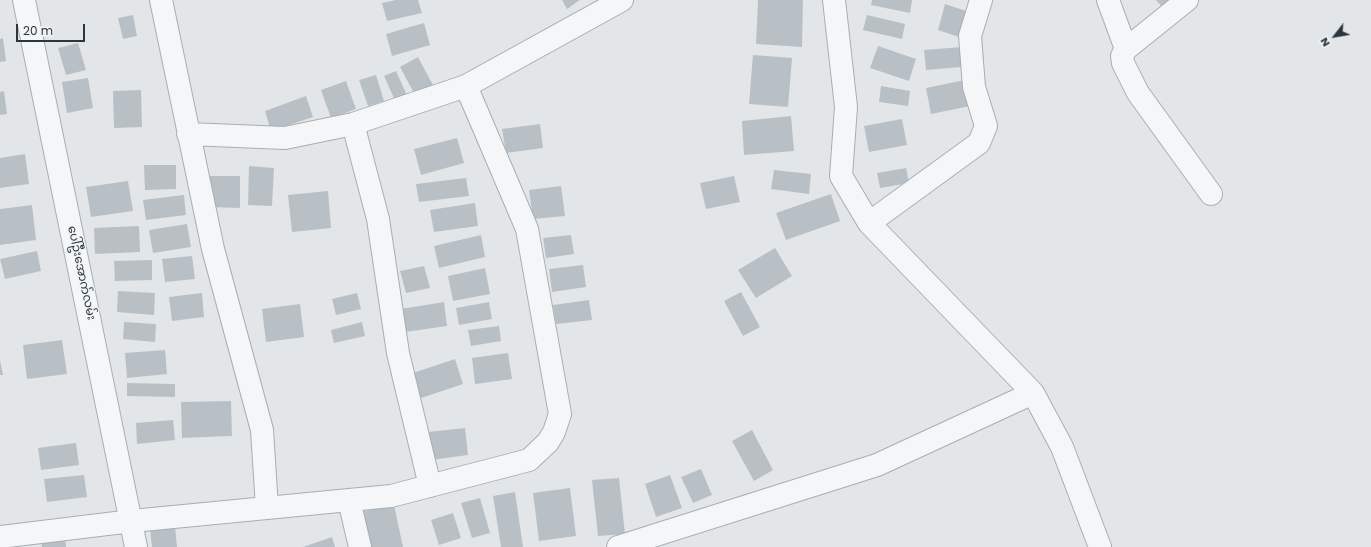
<!DOCTYPE html>
<html>
<head>
<meta charset="utf-8">
<style>
  body { margin:0 }
  #map { position:relative; width:1371px; height:547px; overflow:hidden; background:#e2e6e9; font-family:Poppins,sans-serif }
  canvas { display:block }
  .north { position:absolute; left:1315px; top:16px; width:40px; height:40px; -webkit-text-stroke:3px #f1f4f6; paint-order:stroke; rotate:239deg; font-size:11px; font-weight:700; line-height:16px; text-align:center; color:#2b363f }
  .north::after { content:''; display:block; margin:auto; width:14px; height:18px; background:#2b363f; clip-path:polygon(50% 0,100% 100%,50% 72%,0 100%) }
  .scale { position:absolute; left:16px; top:24px; width:69px; height:18px; box-sizing:border-box; border:2px solid #2b363f; border-top:0; padding-left:5px; font-size:12px; line-height:14px; white-space:nowrap; color:#2b363f; -webkit-text-stroke:3px #f1f4f6; paint-order:stroke }
</style>
</head>
<body>
<div id="map">
<canvas width="1371" height="547"></canvas>
<div class="north">N</div>
<div class="scale">20 m</div>
</div>
<script>
const c = document.querySelector('canvas').getContext('2d');
c.lineJoin = 'round';
function fill(path, color) {
  c.fillStyle = color;
  c.fill(path, 'evenodd');
}
function shape(rows) {
  const path = new Path2D();
  for (const r of rows) {
    path.moveTo(r[0], r[1]);
    for (let i = 2; i < r.length; i += 2) path.lineTo(r[i], r[i + 1]);
  }
  return path;
}
function trace(path, color, width, dash) {
  c.strokeStyle = color;
  c.lineWidth = width;
  c.lineCap = dash ? 'butt' : 'round';
  c.setLineDash(dash || []);
  c.stroke(path);
}
function drawText(font, color, halo, rows, align = 'center') {
  c.font = font + ' Poppins,"Noto Sans Myanmar",sans-serif';
  c.lineWidth = 3;
  c.setLineDash([]);
  c.textBaseline = 'middle';
  c.strokeStyle = halo;
  c.fillStyle = color;
  for (const [text, x, y, turn = 0] of rows) {
    c.save();
    c.translate(x, y);
    c.rotate((+turn || 0) * Math.PI / 180);
    c.textAlign = isNaN(turn) ? turn : align;
    if (halo) c.strokeText(text, 0, 0);
    c.fillText(text, 0, 0);
    c.restore();
  }
}
fill(shape([
  [396,0,418,0,422,13,387,21,382,3],
  [562,0,580,0,567,9],
  [758,0,803,0,802,47,756,44],
  [872,0,912,0,910,13,871,5],
  [1156,0,1173,0,1163,8],
  [945,4,969,12,962,38,938,30],
  [133,15,137,36,123,39,118,18],
  [867,15,905,24,902,39,863,30],
  [424,23,430,45,392,56,386,34],
  [3,38,6,61,0,62,0,39],
  [78,43,86,70,66,75,58,48],
  [878,46,916,59,909,81,870,68],
  [961,47,962,67,926,70,924,50],
  [753,55,792,58,788,107,749,104],
  [418,57,433,85,415,95,400,67],
  [396,71,409,100,397,105,384,76],
  [376,75,384,101,368,106,359,80],
  [88,78,93,108,67,113,62,82],
  [965,80,970,106,931,114,926,88],
  [346,81,356,109,331,118,321,90],
  [881,86,910,91,908,106,879,102],
  [141,90,142,127,114,128,113,91],
  [4,91,7,114,0,115,0,92],
  [306,96,313,117,271,131,265,111],
  [791,116,794,151,744,155,742,121],
  [902,119,907,145,869,152,864,126],
  [540,124,543,148,506,153,502,129],
  [457,138,464,163,421,175,414,149],
  [25,154,29,184,0,188,0,158],
  [144,165,176,165,176,189,145,190],
  [249,166,274,168,272,206,248,205],
  [906,168,909,183,880,188,877,173],
  [774,170,811,174,809,194,771,189],
  [209,176,240,176,240,208,209,207],
  [734,176,740,202,706,209,700,183],
  [466,178,469,196,419,202,416,184],
  [128,181,133,211,91,217,86,187],
  [561,186,565,216,533,219,529,190],
  [328,191,331,228,292,232,288,195],
  [831,194,840,221,786,240,776,213],
  [184,195,186,215,146,220,143,200],
  [475,203,478,226,434,232,430,210],
  [32,205,36,240,0,245,0,209],
  [187,224,191,247,153,253,149,230],
  [139,226,140,252,95,254,94,228],
  [481,235,485,257,439,268,434,246],
  [571,235,574,254,546,258,543,238],
  [775,248,792,276,756,298,738,270],
  [37,251,41,271,5,279,0,259],
  [192,256,195,279,165,282,162,259],
  [152,260,152,280,115,281,114,261],
  [583,265,586,287,552,292,549,269],
  [424,266,430,288,406,293,400,271],
  [485,268,490,294,453,301,448,276],
  [118,291,155,293,154,315,117,312],
  [741,292,760,327,743,336,724,301],
  [202,293,204,317,172,321,169,297],
  [357,293,361,309,336,315,332,299],
  [589,300,592,320,556,324,553,305],
  [444,302,447,326,405,332,401,309],
  [489,302,492,319,459,325,456,308],
  [300,304,304,337,266,342,262,309],
  [124,322,156,324,155,342,123,339],
  [362,322,365,336,334,343,331,330],
  [499,326,501,341,471,346,468,330],
  [62,340,67,374,27,379,23,345],
  [165,350,167,374,127,378,125,353],
  [508,353,512,379,475,384,472,358],
  [455,359,463,384,418,399,410,374],
  [0,360,3,375,0,375],
  [127,383,175,384,175,397,127,396],
  [231,401,232,436,182,438,181,402],
  [173,420,175,440,137,444,136,423],
  [465,428,468,455,431,460,428,432],
  [752,430,773,470,754,481,732,441],
  [76,443,79,465,41,470,38,448],
  [701,469,712,495,693,503,681,477],
  [84,475,87,497,47,502,44,479],
  [670,475,682,508,656,517,645,484],
  [619,478,625,534,598,536,592,480],
  [570,488,576,536,539,541,533,493],
  [515,492,523,547,501,547,493,496],
  [480,498,490,533,472,538,461,503],
  [394,505,403,547,368,547,360,512],
  [453,513,461,538,439,545,431,520],
  [175,526,177,547,152,547,150,529],
  [332,537,335,547,303,547],
  [65,538,66,547,42,547,41,541]
]), '#b9c0c5');
const minor = shape([
  [24,0,136,547],
  [161,0,213,249,262,430,267,508],
  [834,0,846,107,841,176,869,223,1033,393,1062,447,1100,547],
  [1108,0,1126,49],
  [1187,0,1126,49,1122,56,1123,63,1138,93,1211,194],
  [353,124,378,219,398,353,430,486],
  [188,134,285,138,353,124,466,86,622,0],
  [869,223,979,143,986,126,974,87,970,36,981,0],
  [349,500,360,547],
  [0,537,132,521,391,496,529,460,548,442,554,432,560,414,527,229,466,86],
  [618,547,877,465,1033,393]
]);
trace(minor, '#a7aeb3', 24);
trace(minor, '#f4f6f7', 22);
drawText('12px', '#2b363f', '#f1f4f6', [
  ["ပေါ်ဦးအောက်လမ်း",81,273,78]
]);
</script>
</body>
</html>
